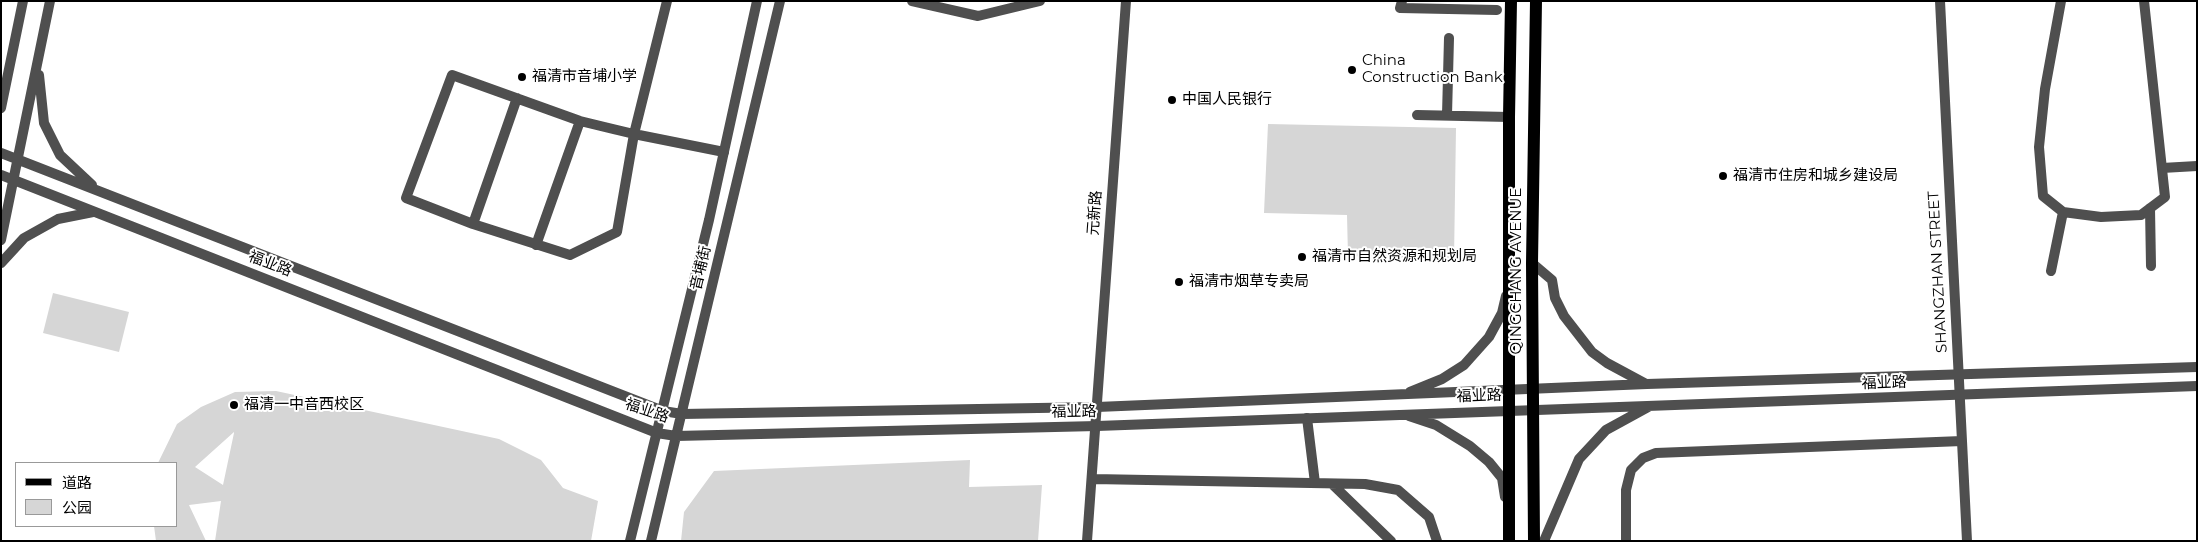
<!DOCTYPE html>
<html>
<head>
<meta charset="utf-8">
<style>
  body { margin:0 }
  #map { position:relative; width:2198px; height:542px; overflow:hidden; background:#fff; font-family:Montserrat,"Noto Sans SC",sans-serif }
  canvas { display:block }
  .frame { position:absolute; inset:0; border:2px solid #000; pointer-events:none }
  .legend { position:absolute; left:15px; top:462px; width:162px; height:65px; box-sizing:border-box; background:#fff; border:1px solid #999; margin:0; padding:6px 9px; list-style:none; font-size:15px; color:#000 }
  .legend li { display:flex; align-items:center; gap:10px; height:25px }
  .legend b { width:25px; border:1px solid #999 }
</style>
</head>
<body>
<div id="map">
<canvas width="2198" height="542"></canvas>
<div class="frame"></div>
<ul class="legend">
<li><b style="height:6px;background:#000"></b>道路</li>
<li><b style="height:14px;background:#d6d6d6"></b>公园</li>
</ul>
</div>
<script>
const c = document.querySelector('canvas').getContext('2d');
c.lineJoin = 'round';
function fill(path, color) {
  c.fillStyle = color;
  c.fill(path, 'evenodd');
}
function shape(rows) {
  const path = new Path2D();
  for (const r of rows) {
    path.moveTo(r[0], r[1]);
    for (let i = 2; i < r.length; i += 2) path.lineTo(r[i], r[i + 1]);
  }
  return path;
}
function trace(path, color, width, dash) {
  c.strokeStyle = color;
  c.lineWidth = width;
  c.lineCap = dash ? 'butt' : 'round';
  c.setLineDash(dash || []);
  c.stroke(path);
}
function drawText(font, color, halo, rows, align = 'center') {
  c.font = font + ' Montserrat,"Noto Sans SC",sans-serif';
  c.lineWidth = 4;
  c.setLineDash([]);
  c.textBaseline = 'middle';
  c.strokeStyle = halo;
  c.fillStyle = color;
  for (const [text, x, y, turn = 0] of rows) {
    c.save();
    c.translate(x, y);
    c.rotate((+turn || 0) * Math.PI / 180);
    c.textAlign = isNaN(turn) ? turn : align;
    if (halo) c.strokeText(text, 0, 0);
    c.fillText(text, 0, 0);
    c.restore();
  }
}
fill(shape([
  [1268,124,1456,128,1454,259,1348,256,1347,215,1264,213],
  [53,293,129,312,119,352,43,333],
  [276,391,499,439,541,460,563,488,598,501,591,541,215,541,221,501,189,505,206,541,156,541,154,526,176,526,176,463,158,463,177,424,201,407,235,392],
  [234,432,234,433,223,485,195,467],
  [970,460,969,487,1042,485,1038,541,681,541,684,512,714,471]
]), '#d6d6d6');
trace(shape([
  [667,1,634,134,617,232,570,255,473,224,406,198,452,75,580,121,613,129,634,134,724,152],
  [912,1,978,16,1040,1],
  [1402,1,1400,8,1497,10],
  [1940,1,1967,541],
  [2061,1,2045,89,2039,147,2043,196,2063,212,2101,217,2141,215,2165,197,2144,1],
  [1417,115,1509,117],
  [1447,115,1449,38],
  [2162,168,2197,166],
  [2150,208,2151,266],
  [473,224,517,98],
  [536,245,580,121],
  [2051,271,2063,212],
  [1307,418,1315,483],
  [1093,479,1365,484,1398,490,1429,517,1437,541],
  [1332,484,1391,541],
  [1087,541,1126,1],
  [1626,541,1626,490,1631,470,1643,458,1656,453,1962,441]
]), '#4f4f4f', 10);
trace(shape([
  [39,75,44,123,60,155,92,185],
  [1,108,23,1],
  [1,153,663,411,682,414,1097,407,1647,384,2197,367],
  [1,175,657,433,676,436,1097,426,2197,386],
  [1,240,50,1],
  [1,263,24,238,58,219,93,212],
  [1532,263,1552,280,1555,298,1564,316,1592,352,1607,363,1646,384],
  [1410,392,1442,379,1464,365,1489,337,1502,313,1506,296],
  [1409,416,1436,425,1470,446,1489,462,1502,478,1505,497],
  [630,541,709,220,757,1],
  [651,541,780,1],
  [1544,541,1579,459,1606,430,1648,407]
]), '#4f4f4f', 10);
trace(shape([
  [1509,541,1509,117,1511,1],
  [1534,541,1532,263,1536,1]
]), '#000', 12);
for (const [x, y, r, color] of [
  [1352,70,5,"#000"],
  [522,77,5,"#000"],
  [1172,100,5,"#000"],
  [1723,176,5,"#000"],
  [1302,257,5,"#000"],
  [1179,282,5,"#000"],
  [234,405,5,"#000"]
]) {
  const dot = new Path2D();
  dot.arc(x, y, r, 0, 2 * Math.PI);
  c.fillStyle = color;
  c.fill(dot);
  trace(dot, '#fff', 2);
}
drawText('15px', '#000', '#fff', [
  ["China",1362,61],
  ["Construction Bank",1362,78],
  ["福清市音埔小学",532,77],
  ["中国人民银行",1182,100],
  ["福清市住房和城乡建设局",1733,176],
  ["福清市自然资源和规划局",1312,257],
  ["福清市烟草专卖局",1189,282],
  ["福清一中音西校区",244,405]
], 'left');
drawText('15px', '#000', '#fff', [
  ["元新路",1095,213,-86],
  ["福业路",270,264,21],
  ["音埔街",701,268,-77],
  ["QINGCHANG AVENUE",1517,271,-90],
  ["SHANGZHAN STREET",1938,272,-93],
  ["福业路",1884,383,-2],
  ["福业路",1479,396,-2],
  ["福业路",647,411,19],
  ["福业路",1074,412,-1]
]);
</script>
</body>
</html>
